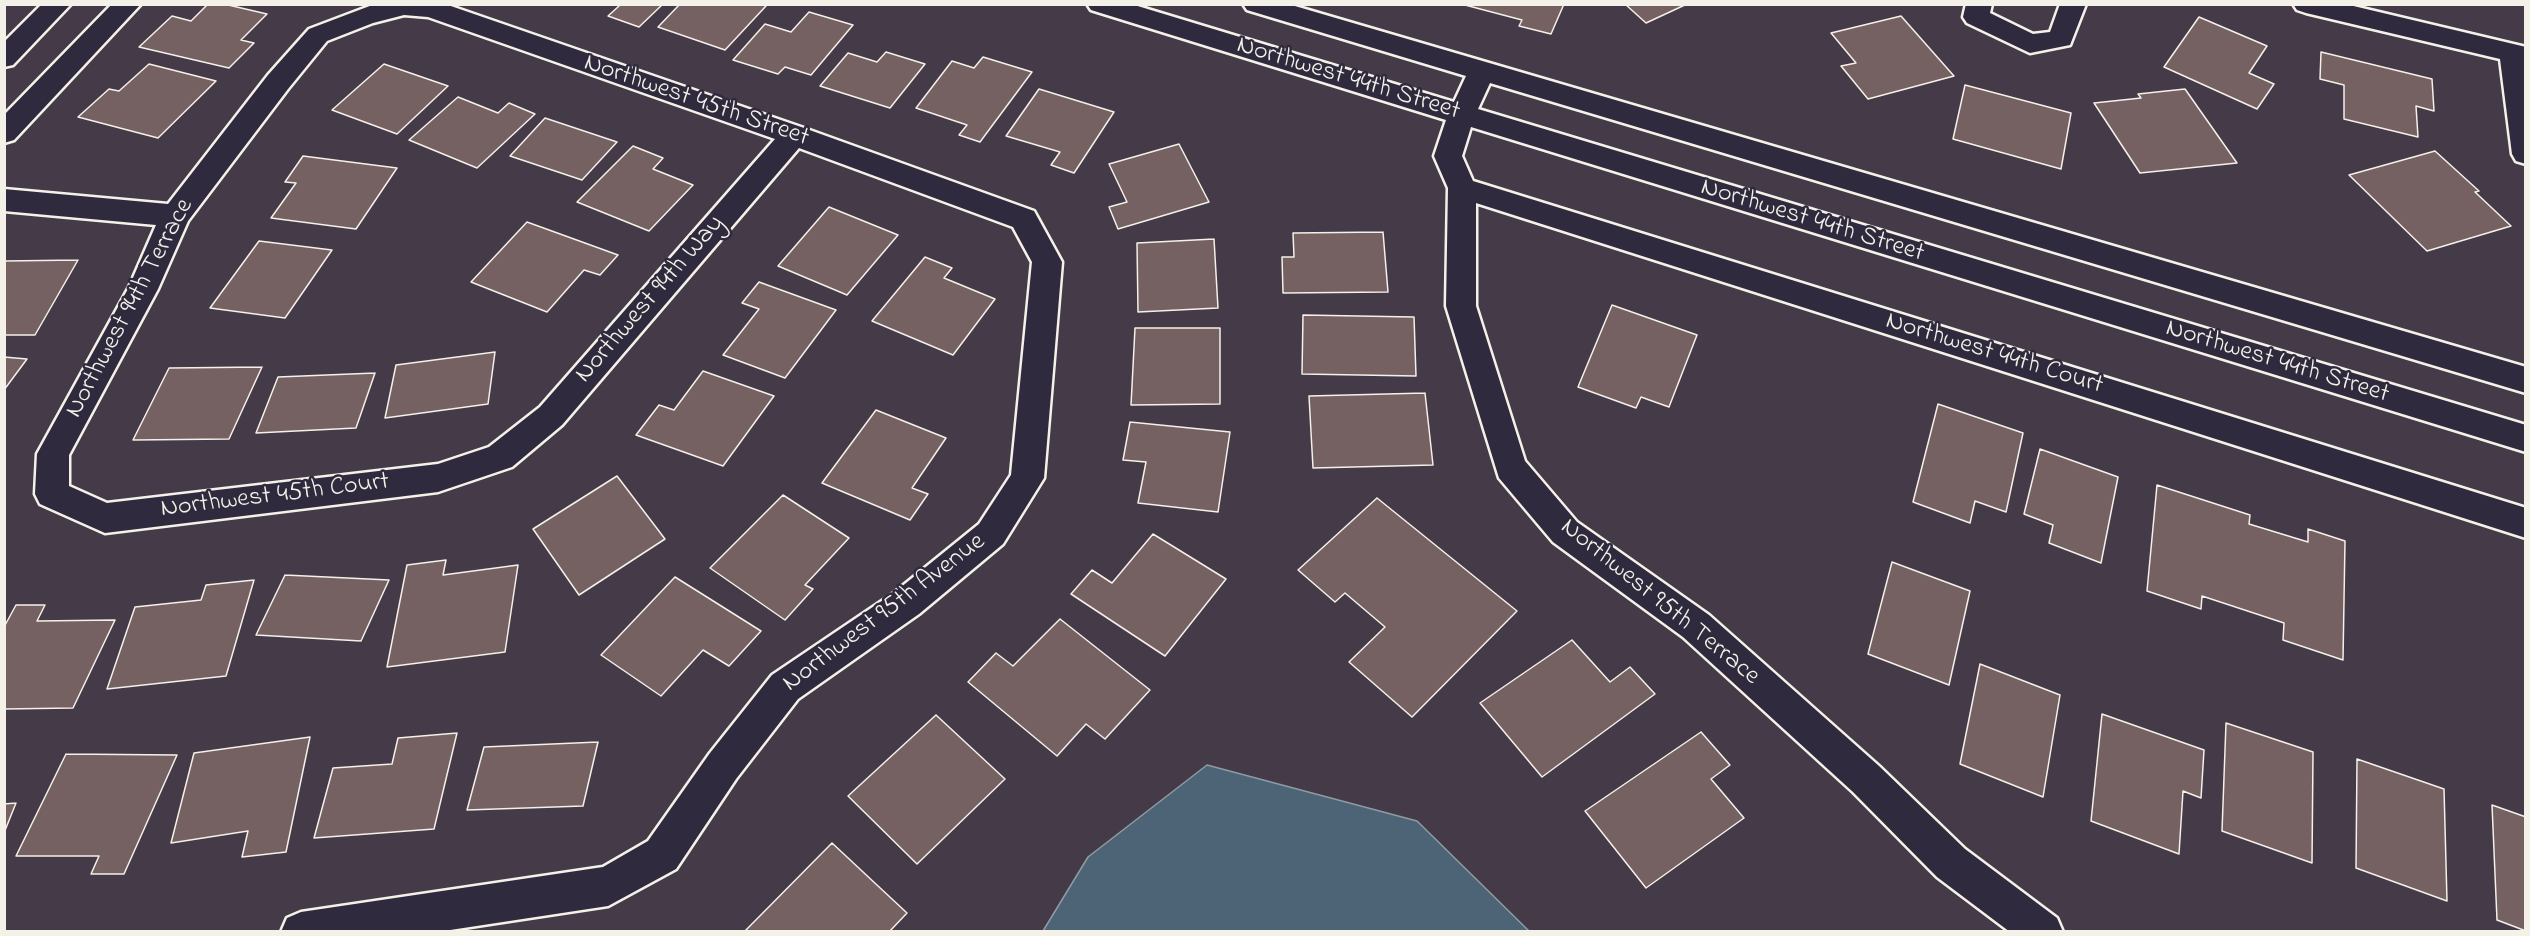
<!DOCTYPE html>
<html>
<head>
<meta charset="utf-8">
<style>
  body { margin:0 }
  #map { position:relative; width:2530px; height:936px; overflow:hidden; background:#443a48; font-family:"Indie Flower",sans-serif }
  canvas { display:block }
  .frame { position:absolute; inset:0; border:6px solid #f4f1e8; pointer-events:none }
</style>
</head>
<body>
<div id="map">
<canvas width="2530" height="936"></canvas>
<div class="frame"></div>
</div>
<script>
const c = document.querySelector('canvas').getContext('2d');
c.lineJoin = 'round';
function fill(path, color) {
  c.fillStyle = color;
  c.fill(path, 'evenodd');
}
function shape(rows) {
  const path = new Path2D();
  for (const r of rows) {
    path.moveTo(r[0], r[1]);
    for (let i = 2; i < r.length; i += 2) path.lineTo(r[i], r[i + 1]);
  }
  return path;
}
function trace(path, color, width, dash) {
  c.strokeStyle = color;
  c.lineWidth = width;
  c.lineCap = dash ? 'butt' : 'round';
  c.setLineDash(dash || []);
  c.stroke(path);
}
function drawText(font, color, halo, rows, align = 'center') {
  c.font = font + ' "Indie Flower",sans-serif';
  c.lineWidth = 5;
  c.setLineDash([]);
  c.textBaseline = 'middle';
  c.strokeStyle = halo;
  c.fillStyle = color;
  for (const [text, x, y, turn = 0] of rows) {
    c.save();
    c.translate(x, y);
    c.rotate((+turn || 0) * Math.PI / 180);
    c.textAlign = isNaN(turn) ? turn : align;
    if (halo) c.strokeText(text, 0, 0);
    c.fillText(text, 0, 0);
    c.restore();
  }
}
const water = shape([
  [1207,765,1417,821,1529,931,1043,931,1088,857,1207,765]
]);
fill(water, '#4c6476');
trace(water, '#8f9ca4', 1.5);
const building = shape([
  [208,4,224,4,267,14,241,40,254,43,229,68,139,47,172,16,191,21,208,4],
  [615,4,663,4,639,27,608,16,619,6,615,4],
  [680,4,761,4,766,6,725,50,658,27,680,4],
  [1564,4,1551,34,1519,26,1522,20,1465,5,1564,4],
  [1625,4,1687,4,1646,23,1625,4],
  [809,12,853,25,811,75,785,67,778,74,733,60,765,24,791,32,809,12],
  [1901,16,1954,76,1868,99,1841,66,1856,63,1831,33,1901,16],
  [2199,17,2267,46,2249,73,2274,84,2257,109,2164,67,2199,17],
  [886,52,925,64,890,108,820,86,848,53,877,62,886,52],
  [2321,52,2432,79,2434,111,2416,106,2418,137,2344,119,2344,85,2320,79,2321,52],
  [983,57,1032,72,980,142,959,135,967,125,916,108,952,61,974,68,983,57],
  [149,64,216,81,158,138,78,117,109,89,119,91,149,64],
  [384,64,448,86,397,134,332,110,384,64],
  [1965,85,2071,113,2061,169,1953,139,1965,85],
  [1039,89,1114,112,1074,173,1051,165,1060,152,1006,136,1039,89],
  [2185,89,2237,163,2140,173,2094,103,2141,98,2138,94,2185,89],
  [458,97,498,113,509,103,535,114,477,168,409,140,458,97],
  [545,118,617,142,582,180,510,156,545,118],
  [1179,144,1209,202,1118,229,1109,207,1127,202,1109,164,1179,144],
  [633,146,663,158,653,169,693,185,649,231,577,202,633,146],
  [2435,151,2479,191,2475,192,2511,226,2427,251,2349,175,2435,151],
  [303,156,397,168,356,229,271,218,296,183,285,182,303,156],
  [829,207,898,235,847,295,778,266,829,207],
  [527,222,618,255,600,275,584,270,547,312,471,282,527,222],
  [1383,232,1388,292,1283,293,1282,257,1294,257,1293,233,1383,232],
  [1214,239,1218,308,1138,312,1137,243,1214,239],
  [259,241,332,250,285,318,210,308,259,241],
  [925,257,952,268,944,278,995,299,953,355,872,321,925,257],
  [78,260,35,335,4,335,4,261,78,260],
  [759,282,836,310,785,378,723,355,759,309,742,303,759,282],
  [1612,305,1697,335,1669,407,1641,397,1636,408,1578,387,1612,305],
  [1303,315,1414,317,1416,376,1302,374,1303,315],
  [1135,328,1220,328,1220,404,1131,405,1135,328],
  [495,352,488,404,385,418,396,365,495,352],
  [4,357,27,359,4,390,4,357],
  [262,367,229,439,133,440,169,368,262,367],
  [703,371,774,396,723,466,636,435,659,405,674,410,703,371],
  [375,373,356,428,256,433,278,377,375,373],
  [1425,393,1433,465,1313,468,1309,396,1425,393],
  [1938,404,2023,433,2006,512,1975,501,1970,523,1913,502,1938,404],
  [876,410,946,438,912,488,928,494,910,520,822,483,876,410],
  [1130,422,1230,432,1218,512,1138,503,1146,462,1123,460,1130,422],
  [2040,449,2118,477,2101,563,2049,543,2053,525,2024,514,2040,449],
  [617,476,665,539,579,595,533,529,617,476],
  [2157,485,2250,515,2249,524,2308,542,2308,529,2345,541,2343,660,2283,640,2284,623,2202,596,2201,609,2147,591,2157,485],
  [783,495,849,538,805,585,813,589,785,620,710,568,783,495],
  [1377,498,1517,611,1412,717,1349,662,1385,627,1345,593,1335,602,1298,570,1377,498],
  [1153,534,1226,579,1165,656,1071,594,1092,570,1112,583,1153,534],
  [446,560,443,575,518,565,505,652,387,667,407,565,446,560],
  [1892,562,1970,591,1949,685,1868,654,1892,562],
  [285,575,389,580,361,641,256,635,285,575],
  [675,577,761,631,729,666,703,650,661,696,601,655,675,577],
  [254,580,226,676,107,689,135,607,201,600,206,585,254,580],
  [16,605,45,605,37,621,115,620,73,708,4,709,4,627,16,605],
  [1060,619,1150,690,1105,739,1086,724,1057,756,968,682,996,653,1013,666,1060,619],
  [1572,640,1610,682,1630,667,1655,694,1542,777,1480,703,1572,640],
  [1980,664,2060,695,2043,797,1960,764,1980,664],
  [2102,714,2204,750,2201,798,2183,791,2179,854,2091,821,2102,714],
  [936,715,1005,779,917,864,848,796,936,715],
  [2226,723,2313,752,2312,863,2222,831,2226,723],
  [1701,732,1730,765,1711,779,1744,818,1646,888,1585,811,1701,732],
  [457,733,434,829,314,838,333,768,392,764,398,738,457,733],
  [310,737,286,852,242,857,248,831,171,843,194,753,310,737],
  [598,742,583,806,467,810,484,747,598,742],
  [66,754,177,755,124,874,91,874,99,856,16,856,66,754],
  [2357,759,2444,789,2447,901,2356,868,2357,759],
  [16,803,4,833,4,804,16,803],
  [2492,805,2526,817,2526,931,2497,920,2492,805],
  [832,843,907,913,889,932,744,932,832,843]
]);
fill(building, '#756162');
trace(building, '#f4f1e8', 1.5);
const minor = shape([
  [42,4,71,4,13,65,4,67,4,42,42,4],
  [112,4,141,4,14,140,4,143,4,115,112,4],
  [375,4,445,4,804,128,1034,211,1062,262,1044,478,1003,544,919,614,798,699,736,779,676,869,608,906,437,932,281,932,287,918,301,912,603,867,648,841,710,753,772,675,895,592,979,524,1011,475,1032,262,1013,227,799,148,562,425,512,467,438,492,105,533,40,504,35,494,37,454,129,287,156,225,4,211,4,189,168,204,268,75,309,29,375,4],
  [404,15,428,17,775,139,540,407,489,447,438,464,107,503,69,486,69,455,158,289,188,221,288,89,327,41,373,23,404,15],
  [1087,4,1131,4,1454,102,1466,76,1247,10,1243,4,1288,4,2526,367,2526,393,1490,83,1478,109,2526,425,2526,452,1471,127,1462,156,1473,181,2526,508,2526,538,1476,203,1476,306,1525,461,1577,522,1709,615,1879,766,1965,849,2057,918,2063,932,2010,932,1937,877,1853,792,1683,637,1553,542,1499,478,1446,306,1448,188,1434,156,1446,120,1091,10,1087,4],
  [1966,4,1992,4,1990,13,2033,34,2050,32,2060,4,2086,4,2070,45,2030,53,1967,23,1963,17,1966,4],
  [2293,4,2345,4,2526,47,2526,164,2516,161,2512,154,2500,59,2306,13,2297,10,2293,4]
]);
trace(minor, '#f4f1e8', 5);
fill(minor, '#2f2a3d');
drawText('26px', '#f4f1e8', '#2f2a3d', [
  ["Northwest 44th Street",1348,80,17],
  ["Northwest 45th Street",696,102,19],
  ["Northwest 44th Street",1812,222,17],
  ["Northwest 94th Way",651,300,-49],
  ["Northwest 94th Terrace",131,309,-62],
  ["Northwest 44th Court",1994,355,17],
  ["Northwest 44th Street",2277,363,17],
  ["Northwest 45th Court",275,497,-7],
  ["Northwest 95th Terrace",1659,603,39],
  ["Northwest 95th Avenue",885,614,-37]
]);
</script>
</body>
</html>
